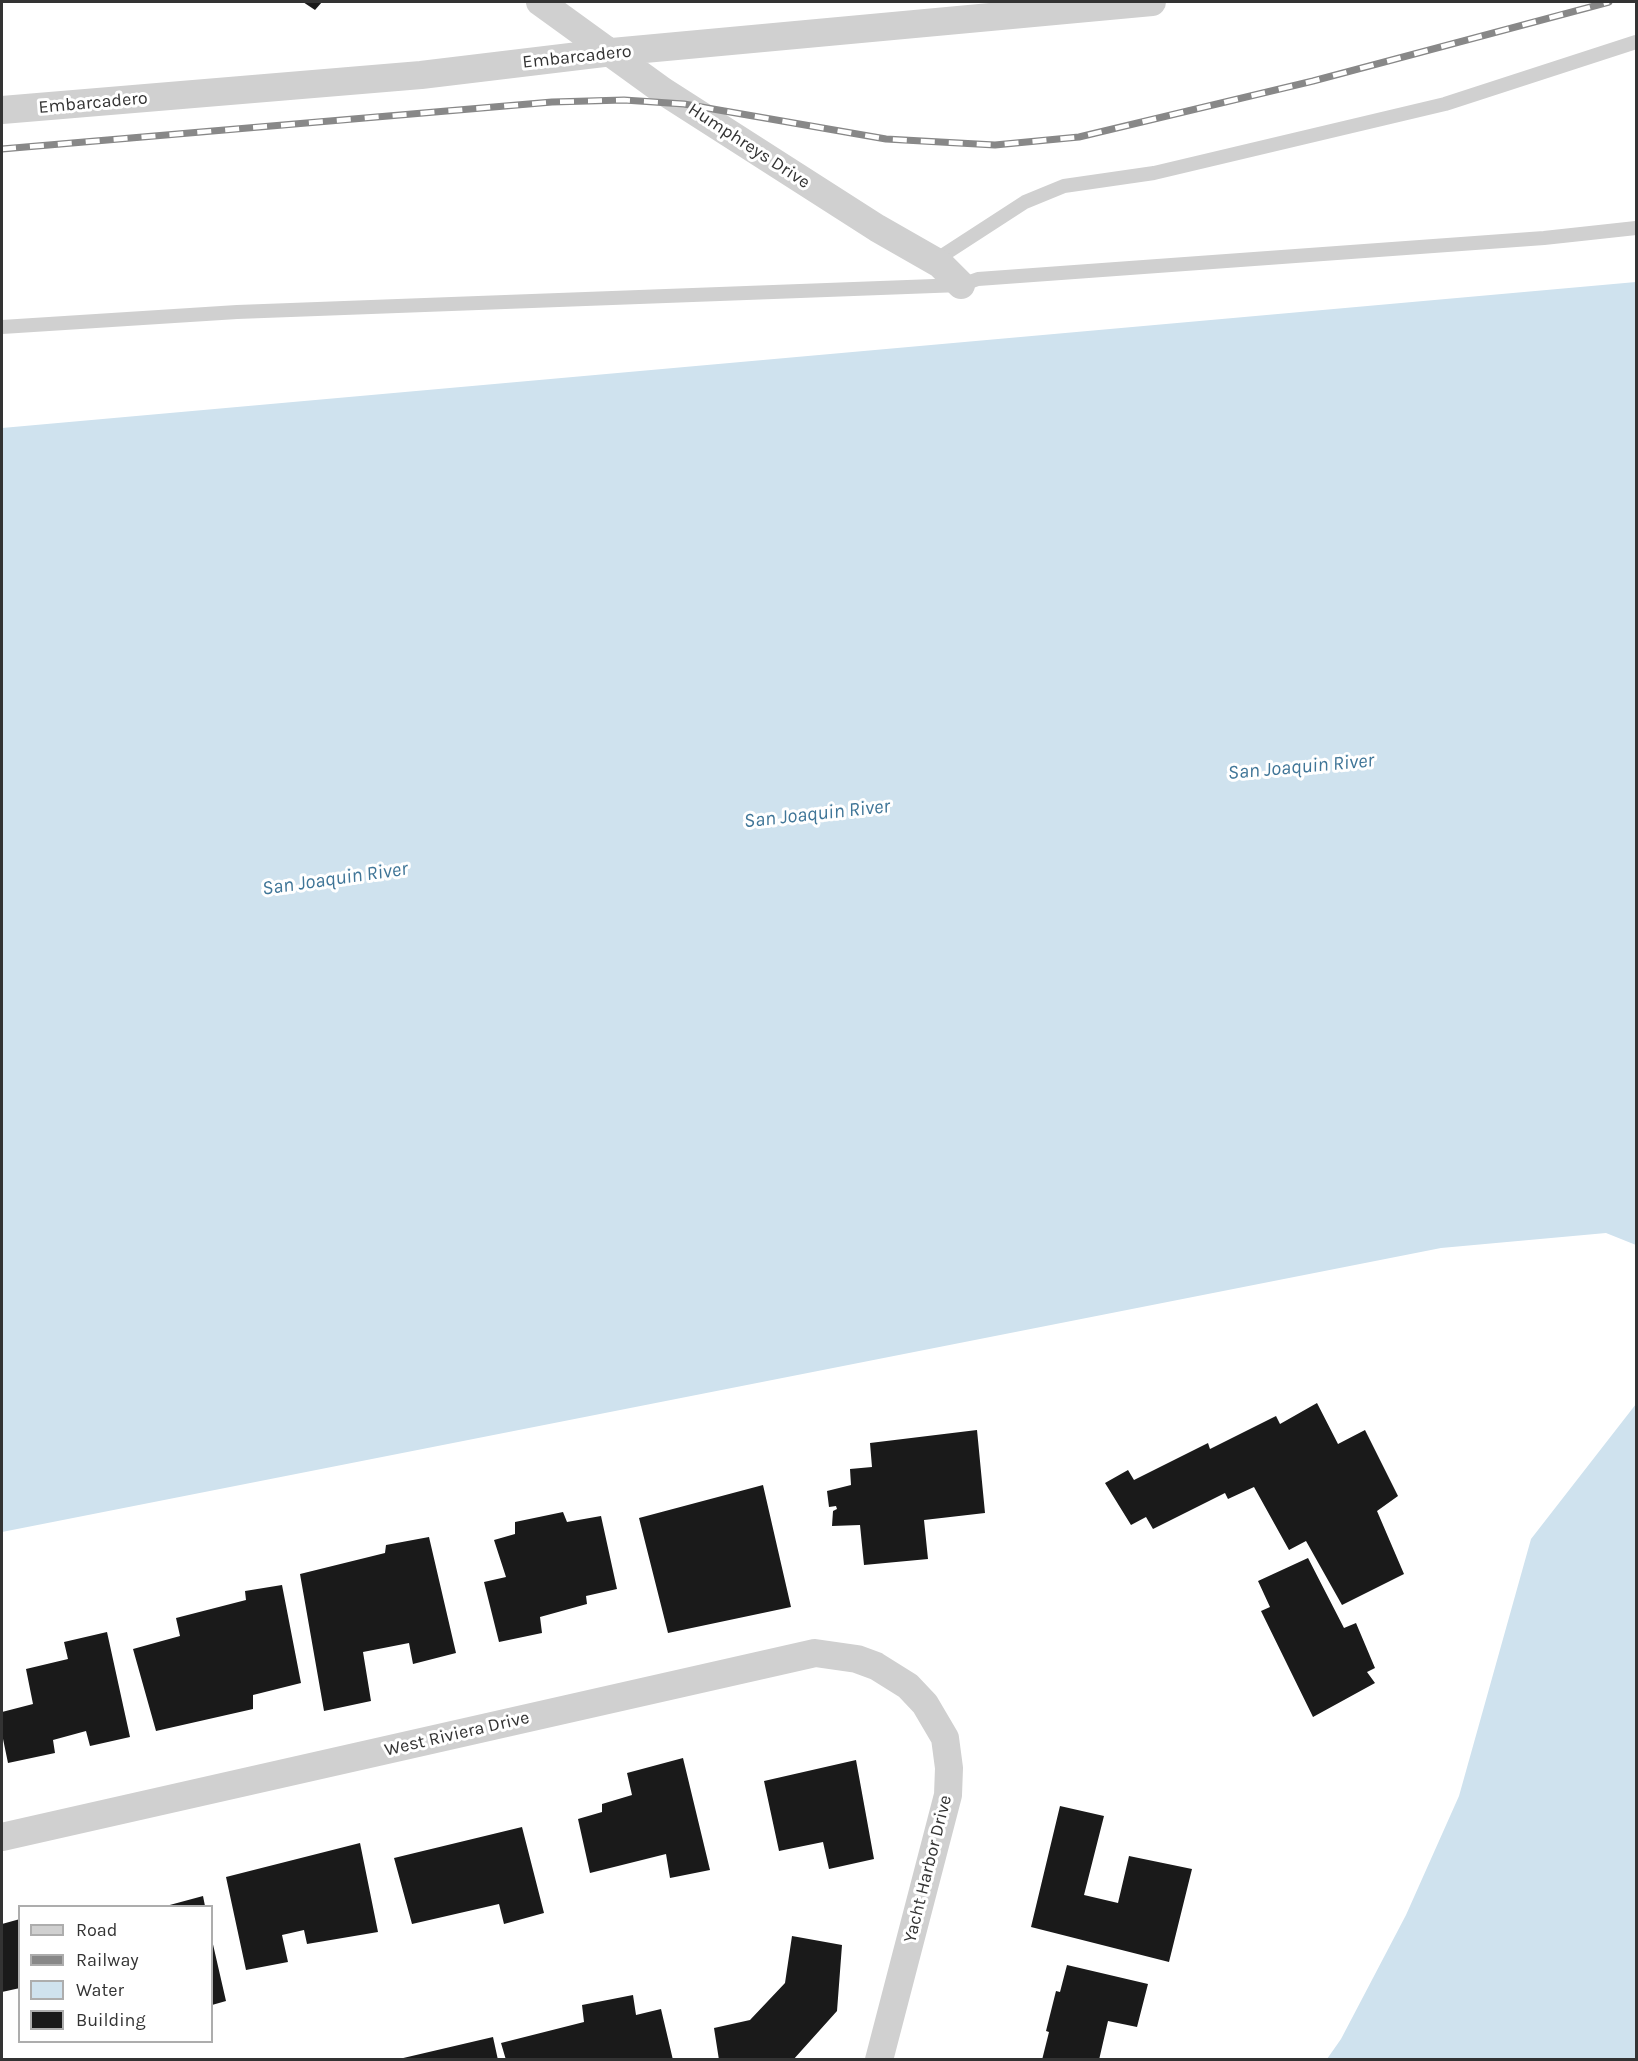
<!DOCTYPE html>
<html>
<head>
<meta charset="utf-8">
<style>
  body { margin:0 }
  #map { position:relative; width:1638px; height:2061px; overflow:hidden; background:#fff; font-family:Karla,sans-serif }
  canvas { display:block }
  .frame { position:absolute; inset:0; border:3px solid #333; pointer-events:none }
  .legend { position:absolute; left:18px; top:1905px; width:195px; height:138px; box-sizing:border-box; background:#fff; border:2px solid #adadad; margin:0; padding:8px 10px; list-style:none; font-size:18px; color:#333 }
  .legend li { display:flex; align-items:center; gap:12px; height:30px }
  .legend b { width:30px; border:2px solid #adadad }
</style>
</head>
<body>
<div id="map">
<canvas width="1638" height="2061"></canvas>
<div class="frame"></div>
<ul class="legend">
<li><b style="height:8px;background:#d0d0d0"></b>Road</li>
<li><b style="height:8px;background:#888"></b>Railway</li>
<li><b style="height:16px;background:#cfe2ee"></b>Water</li>
<li><b style="height:16px;background:#1a1a1a"></b>Building</li>
</ul>
</div>
<script>
const c = document.querySelector('canvas').getContext('2d');
c.lineJoin = 'round';
function fill(path, color) {
  c.fillStyle = color;
  c.fill(path, 'evenodd');
}
function shape(rows) {
  const path = new Path2D();
  for (const r of rows) {
    path.moveTo(r[0], r[1]);
    for (let i = 2; i < r.length; i += 2) path.lineTo(r[i], r[i + 1]);
  }
  return path;
}
function trace(path, color, width, dash) {
  c.strokeStyle = color;
  c.lineWidth = width;
  c.lineCap = dash ? 'butt' : 'round';
  c.setLineDash(dash || []);
  c.stroke(path);
}
function drawText(font, color, halo, rows, align = 'center') {
  c.font = font + ' Karla,sans-serif';
  c.lineWidth = 6;
  c.setLineDash([]);
  c.textBaseline = 'middle';
  c.strokeStyle = halo;
  c.fillStyle = color;
  for (const [text, x, y, turn = 0] of rows) {
    c.save();
    c.translate(x, y);
    c.rotate((+turn || 0) * Math.PI / 180);
    c.textAlign = isNaN(turn) ? turn : align;
    if (halo) c.strokeText(text, 0, 0);
    c.fillText(text, 0, 0);
    c.restore();
  }
}
fill(shape([
  [1636,282,1636,1245,1606,1233,1441,1248,2,1532,2,428],
  [1636,1404,1636,2059,1327,2059,1341,2039,1406,1915,1459,1796,1531,1539]
]), '#cfe2ee');
fill(shape([
  [303,2,322,2,315,10],
  [1317,1403,1338,1444,1365,1430,1398,1496,1377,1511,1404,1574,1342,1605,1306,1541,1289,1550,1254,1487,1228,1499,1225,1493,1153,1529,1146,1517,1131,1525,1105,1483,1128,1470,1134,1480,1208,1443,1210,1449,1276,1416,1280,1424],
  [977,1430,985,1513,924,1520,928,1559,864,1565,860,1525,832,1526,833,1511,837,1509,836,1506,829,1507,827,1491,851,1485,850,1469,872,1467,870,1443],
  [763,1485,791,1607,668,1633,639,1518],
  [563,1512,567,1522,601,1516,617,1589,586,1596,587,1604,540,1617,542,1633,499,1642,484,1582,506,1577,494,1540,515,1534,515,1522],
  [429,1537,456,1653,413,1664,409,1643,363,1652,371,1701,324,1711,300,1574,385,1553,386,1545],
  [1308,1558,1344,1628,1356,1623,1375,1668,1367,1672,1375,1683,1313,1717,1261,1611,1270,1607,1258,1581],
  [282,1585,301,1683,253,1695,253,1709,156,1731,133,1649,180,1636,176,1618,246,1600,245,1591],
  [107,1632,130,1737,90,1746,86,1731,53,1740,55,1753,8,1763,2,1734,2,1712,33,1704,26,1669,68,1659,64,1642],
  [683,1758,710,1870,670,1878,666,1854,590,1873,578,1819,602,1812,602,1804,632,1795,627,1773],
  [856,1760,874,1859,829,1869,823,1842,779,1851,764,1781],
  [1060,1806,1104,1816,1084,1895,1118,1903,1129,1856,1192,1869,1169,1962,1031,1927],
  [522,1827,544,1913,504,1924,499,1904,412,1924,394,1858],
  [360,1843,378,1932,307,1944,304,1930,282,1935,288,1962,246,1970,226,1877],
  [203,1896,205,1906,166,1906],
  [20,1919,20,1988,2,1992,2,1924],
  [792,1936,842,1945,837,2011,793,2060,719,2060,714,2028,750,2020,785,1983],
  [212,1940,226,2001,212,2005],
  [1067,1965,1148,1984,1137,2027,1108,2021,1099,2060,1042,2060,1049,2032,1046,2031,1056,1991,1060,1992],
  [633,1995,636,2015,661,2009,673,2060,506,2060,501,2043,584,2022,582,2005],
  [493,2037,498,2060,399,2060,399,2059]
]), '#1a1a1a');
trace(shape([
  [934,261,1025,202,1064,186,1154,173,1445,104,1636,42],
  [2,327,237,312,961,285,978,279,1544,238,1636,228]
]), '#d0d0d0', 14);
trace(shape([
  [540,2,663,91,877,228,940,264,961,285],
  [2,110,421,75,612,52,1152,2],
  [2,1837,815,1653,857,1659,876,1666,908,1686,925,1704,945,1738,949,1768,948,1795,879,2060]
]), '#d0d0d0', 28);
const rail = shape([
  [2,149,552,102,624,100,684,104,886,139,995,145,1079,137,1313,81,1609,2]
]);
trace(rail, '#888', 7);
trace(rail, '#fff', 4.5, [14]);
drawText('18px', '#333', '#fff', [
  ["Embarcadero",577,57,-6],
  ["Embarcadero",93,103,-5],
  ["Humphreys Drive",749,146,33],
  ["West Riviera Drive",457,1734,-13],
  ["Yacht Harbor Drive",928,1869,-76]
]);
drawText('italic 20px', '#3f7597', '#fff', [
  ["San Joaquin River",1301,767,-5],
  ["San Joaquin River",817,814,-6],
  ["San Joaquin River",335,879,-8]
]);
</script>
</body>
</html>
